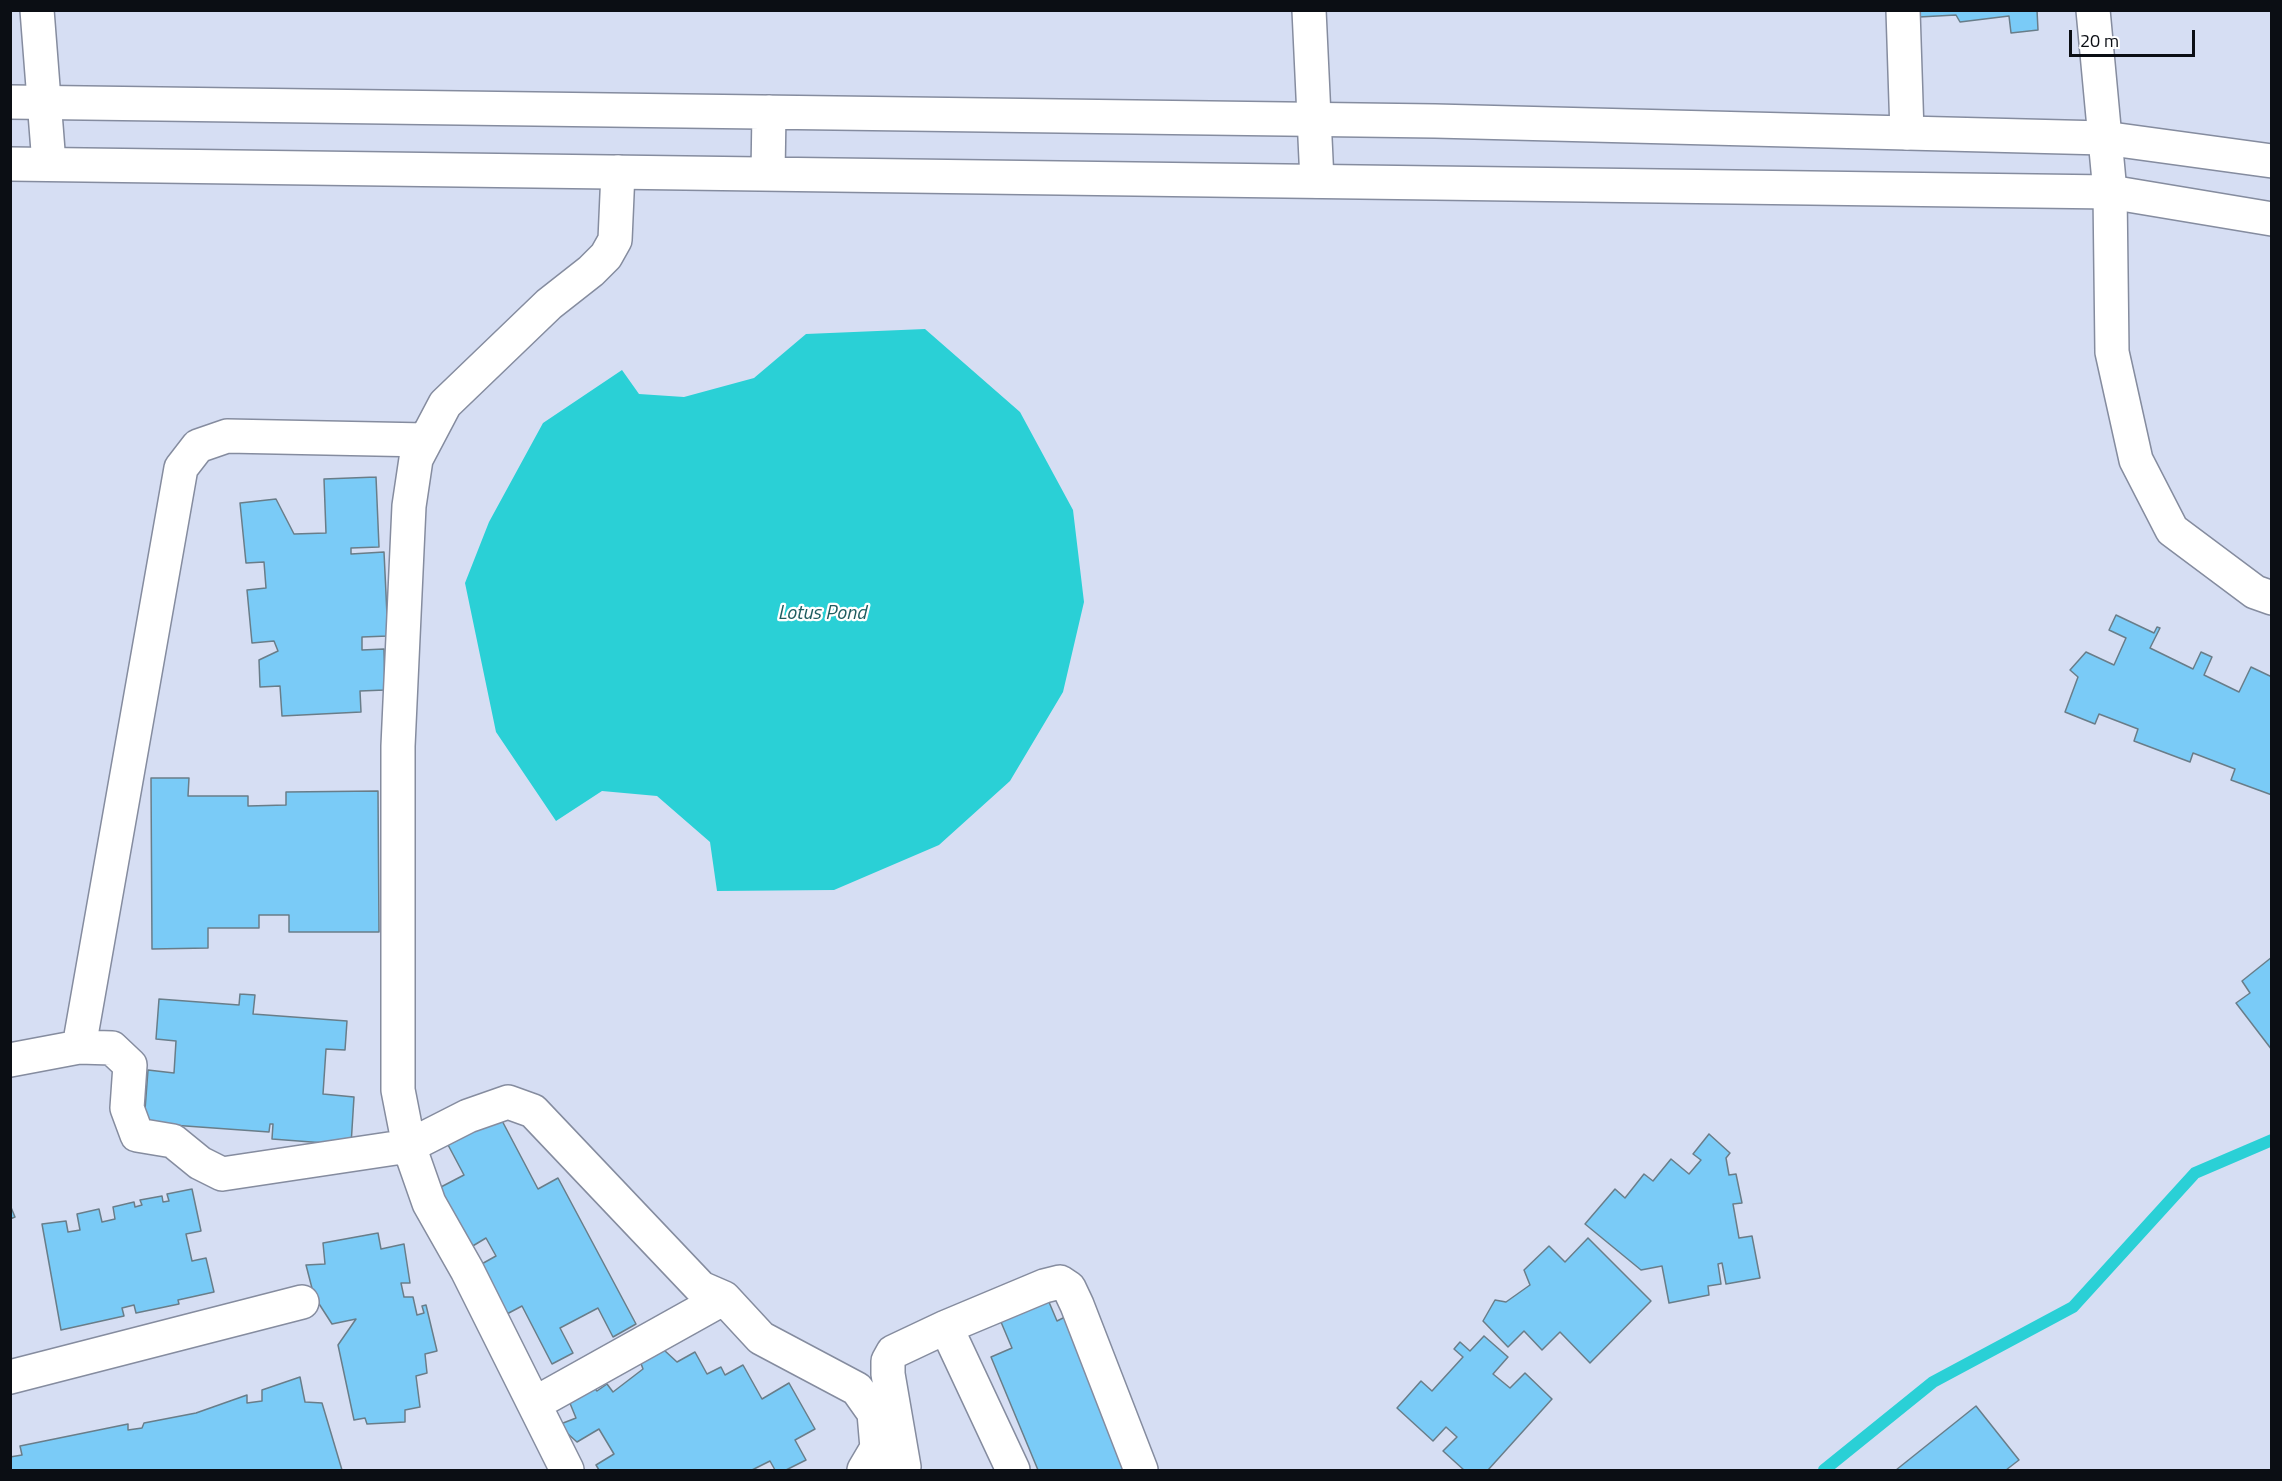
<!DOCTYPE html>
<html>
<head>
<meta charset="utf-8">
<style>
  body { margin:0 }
  #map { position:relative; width:2282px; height:1481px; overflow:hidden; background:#d6def3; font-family:"Titillium Web",sans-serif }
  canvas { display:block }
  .frame { position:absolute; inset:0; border:12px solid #0b0e14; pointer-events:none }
  .scale { position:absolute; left:2069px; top:30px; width:126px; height:27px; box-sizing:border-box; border:3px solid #0b0e14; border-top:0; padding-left:8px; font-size:18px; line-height:21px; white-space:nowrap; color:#0b0e14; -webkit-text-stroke:4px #fff; paint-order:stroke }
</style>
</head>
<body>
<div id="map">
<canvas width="2282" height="1481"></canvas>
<div class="frame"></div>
<div class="scale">20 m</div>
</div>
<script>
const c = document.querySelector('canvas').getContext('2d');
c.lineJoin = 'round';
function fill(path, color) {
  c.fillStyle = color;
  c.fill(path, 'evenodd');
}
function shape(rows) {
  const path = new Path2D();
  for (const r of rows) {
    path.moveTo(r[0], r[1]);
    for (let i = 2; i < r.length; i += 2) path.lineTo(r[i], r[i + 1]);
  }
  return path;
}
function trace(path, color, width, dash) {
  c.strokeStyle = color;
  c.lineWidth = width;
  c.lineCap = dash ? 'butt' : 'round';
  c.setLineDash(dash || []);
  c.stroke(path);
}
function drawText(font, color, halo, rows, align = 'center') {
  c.font = font + ' "Titillium Web",sans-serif';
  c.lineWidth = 4.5;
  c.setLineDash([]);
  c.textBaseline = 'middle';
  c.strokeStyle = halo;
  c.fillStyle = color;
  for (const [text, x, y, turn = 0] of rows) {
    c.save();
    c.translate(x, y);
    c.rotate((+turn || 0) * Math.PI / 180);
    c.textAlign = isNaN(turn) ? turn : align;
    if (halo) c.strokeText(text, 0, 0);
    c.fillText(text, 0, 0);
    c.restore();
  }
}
fill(shape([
  [925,329,1020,412,1073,510,1084,602,1063,692,1010,781,939,845,834,890,717,891,710,842,657,796,602,791,556,821,496,732,465,583,489,522,543,423,622,370,639,394,684,397,754,378,806,334]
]), '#2ad0d6');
trace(shape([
  [1824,1470,1933,1382,2073,1307,2195,1173,2272,1140]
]), '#2ad0d6', 12);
const building = shape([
  [1918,10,2037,10,2038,30,2011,33,2009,16,1960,22,1956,15,1919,17,1918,10],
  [376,477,379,547,351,548,351,554,384,552,388,636,362,637,362,650,384,649,385,690,360,691,361,712,282,716,280,686,260,687,259,660,278,651,274,641,252,643,247,590,266,588,264,562,246,563,240,503,276,499,294,534,326,533,324,479,376,477],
  [2116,615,2154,633,2157,627,2160,628,2150,648,2193,669,2201,652,2212,657,2204,675,2239,692,2251,667,2272,677,2272,795,2231,780,2235,769,2193,753,2190,762,2134,741,2138,729,2099,714,2095,724,2065,712,2078,677,2070,670,2086,652,2114,665,2126,638,2109,630,2116,615],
  [151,778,189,778,188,796,248,796,248,806,286,805,286,792,378,791,379,932,289,932,289,915,259,915,259,928,208,928,208,948,152,949,151,778],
  [2272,957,2272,1050,2236,1003,2250,993,2242,981,2272,957],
  [240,994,255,995,253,1014,347,1021,345,1050,326,1049,323,1094,354,1097,351,1145,272,1139,273,1124,270,1124,269,1132,144,1123,148,1070,174,1073,176,1041,156,1039,159,999,239,1005,240,994],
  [499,1115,538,1189,558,1178,636,1324,613,1337,598,1308,560,1328,573,1353,552,1364,522,1306,505,1315,478,1266,496,1256,486,1238,471,1247,439,1188,464,1175,447,1143,499,1115],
  [1709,1134,1730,1153,1726,1158,1729,1175,1736,1174,1742,1203,1733,1204,1739,1238,1752,1236,1760,1278,1726,1284,1722,1263,1718,1264,1721,1284,1708,1286,1709,1295,1669,1303,1662,1266,1641,1270,1585,1224,1615,1189,1625,1198,1644,1174,1653,1181,1671,1159,1689,1174,1701,1160,1693,1154,1709,1134],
  [192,1189,201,1231,186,1234,192,1261,206,1258,214,1292,178,1300,179,1304,136,1313,134,1305,122,1308,124,1316,61,1330,42,1224,66,1221,68,1232,80,1230,77,1214,99,1209,102,1222,115,1219,113,1207,134,1202,135,1207,142,1205,140,1200,162,1196,163,1202,169,1201,167,1194,192,1189],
  [10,1205,15,1217,10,1219,10,1205],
  [378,1233,381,1249,404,1244,410,1283,401,1283,404,1297,413,1297,417,1315,424,1313,422,1306,426,1305,437,1351,425,1354,427,1373,416,1376,420,1407,405,1410,405,1422,367,1424,365,1418,354,1420,338,1345,356,1319,332,1324,314,1296,306,1265,325,1264,323,1243,378,1233],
  [1588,1238,1651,1301,1590,1363,1560,1332,1542,1350,1524,1331,1508,1347,1483,1321,1495,1300,1506,1302,1530,1285,1524,1270,1549,1246,1565,1262,1588,1238],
  [1046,1295,1057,1321,1069,1315,1133,1470,1038,1470,991,1357,1012,1348,998,1315,1046,1295],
  [1484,1336,1508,1357,1493,1374,1510,1388,1525,1373,1552,1399,1488,1470,1464,1470,1443,1451,1457,1437,1446,1427,1433,1441,1397,1408,1421,1381,1432,1391,1463,1357,1454,1349,1460,1342,1470,1351,1484,1336],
  [664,1350,677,1362,695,1352,707,1374,721,1367,725,1375,743,1365,762,1399,789,1383,815,1429,795,1440,806,1460,786,1470,775,1470,770,1461,752,1470,599,1470,596,1465,614,1454,599,1429,577,1442,558,1425,576,1418,567,1396,587,1379,597,1391,607,1384,613,1392,643,1369,639,1358,664,1350],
  [300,1377,305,1402,322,1403,342,1470,10,1470,10,1457,22,1455,20,1446,128,1424,128,1430,142,1428,144,1423,196,1413,247,1395,247,1403,262,1401,262,1390,300,1377],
  [1976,1406,2019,1460,2006,1470,1896,1470,1976,1406]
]);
fill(building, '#7acbf7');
trace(building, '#697d89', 1.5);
const street = shape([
  [37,10,49,164],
  [1309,10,1317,181],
  [1903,10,1907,133],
  [2093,10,2110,192,2112,352,2136,460,2172,530,2255,592,2272,598],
  [79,1047,112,1048,130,1065,127,1108,137,1135,173,1141,200,1163,222,1174,409,1146,468,1116,508,1102,533,1111,701,1288,724,1298,761,1338,857,1389,874,1413,877,1448,864,1470],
  [10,1060,79,1047,181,468,198,446,227,436,426,440],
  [946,1327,1013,1470],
  [10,1377,302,1302],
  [534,1404,724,1298],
  [567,1470,467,1270,429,1203,409,1146,398,1090,398,746,409,506,416,459,445,404,549,304,591,271,606,256,615,240,618,172],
  [897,1470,904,1467,888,1374,888,1361,893,1352,946,1327,1044,1286,1060,1282,1069,1288,1077,1305,1141,1470]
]);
const secondary = shape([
  [10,102,1435,121,1907,133,2104,138,2272,161],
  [10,164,2110,192,2272,219],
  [768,174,769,112]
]);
trace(street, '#858c9f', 36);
trace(secondary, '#858c9f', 36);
trace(street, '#fff', 33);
trace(secondary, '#fff', 33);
drawText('italic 20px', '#1f5d60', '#fff', [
  ["Lotus Pond",822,614]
]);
</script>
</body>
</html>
